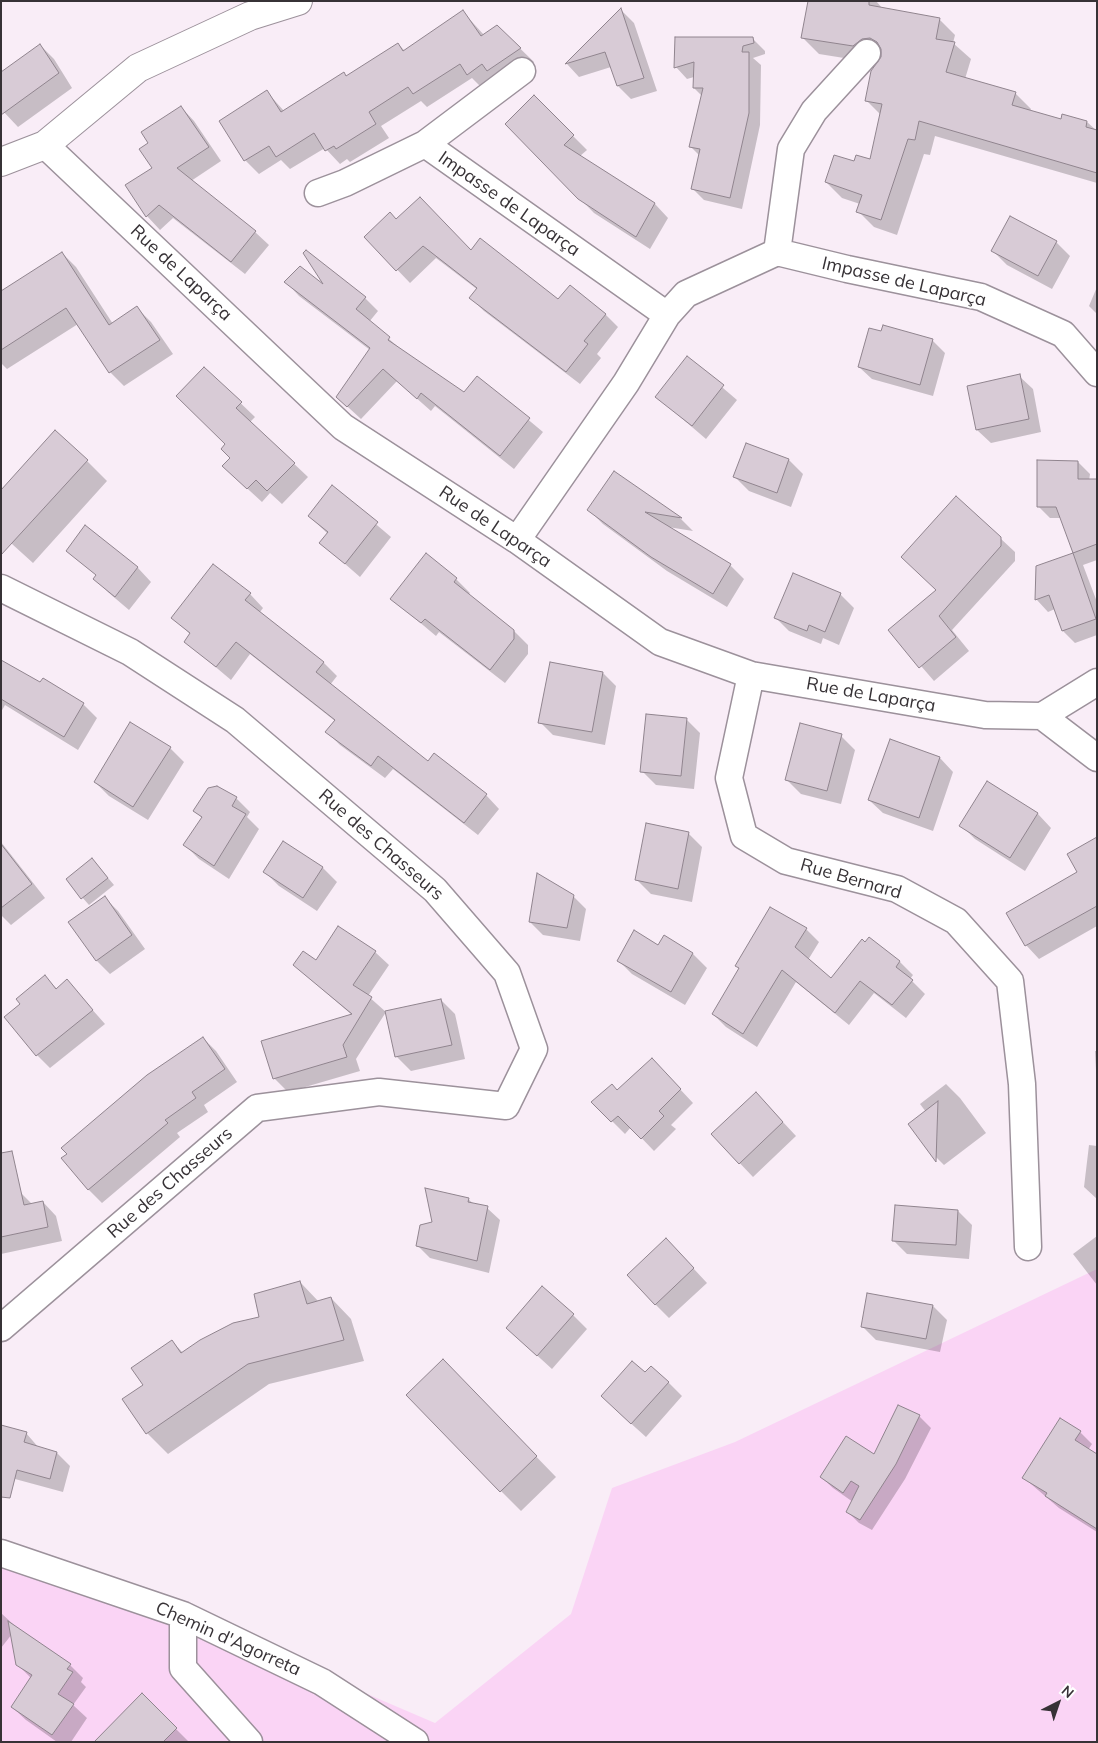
<!DOCTYPE html>
<html>
<head>
<meta charset="utf-8">
<style>
  body { margin:0 }
  #map { position:relative; width:1098px; height:1743px; overflow:hidden; background:#f9edf7; font-family:Mulish,sans-serif }
  canvas { display:block }
  .frame { position:absolute; inset:0; border:2px solid #373236; pointer-events:none }
  .north { position:absolute; left:1033px; top:1678px; width:50px; height:50px; -webkit-text-stroke:4px #fff; paint-order:stroke; rotate:41deg; font-size:14px; font-weight:700; line-height:20px; text-align:center; color:#373236 }
  .north::after { content:''; display:block; margin:auto; width:18px; height:22px; background:#373236; clip-path:polygon(50% 0,100% 100%,50% 72%,0 100%) }
</style>
</head>
<body>
<div id="map">
<canvas width="1098" height="1743"></canvas>
<div class="frame"></div>
<div class="north">N</div>
</div>
<script>
const c = document.querySelector('canvas').getContext('2d');
c.lineJoin = 'round';
function fill(path, color) {
  c.fillStyle = color;
  c.fill(path, 'evenodd');
}
function shape(rows) {
  const path = new Path2D();
  for (const r of rows) {
    path.moveTo(r[0], r[1]);
    for (let i = 2; i < r.length; i += 2) path.lineTo(r[i], r[i + 1]);
  }
  return path;
}
function trace(path, color, width, dash) {
  c.strokeStyle = color;
  c.lineWidth = width;
  c.lineCap = dash ? 'butt' : 'round';
  c.setLineDash(dash || []);
  c.stroke(path);
}
function drawText(font, color, halo, rows, align = 'center') {
  c.font = font + ' Mulish,sans-serif';
  c.lineWidth = 4;
  c.setLineDash([]);
  c.textBaseline = 'middle';
  c.strokeStyle = halo;
  c.fillStyle = color;
  for (const [text, x, y, turn = 0] of rows) {
    c.save();
    c.translate(x, y);
    c.rotate((+turn || 0) * Math.PI / 180);
    c.textAlign = isNaN(turn) ? turn : align;
    if (halo) c.strokeText(text, 0, 0);
    c.fillText(text, 0, 0);
    c.restore();
  }
}
fill(shape([
  [1097,1269,1097,1742,1,1742,1,1553,183,1615,435,1723,571,1614,612,1488,735,1442]
]), '#fad4f5');
fill(shape([
  [809,1,876,1,883,9,939,19,955,35,953,43,971,59,965,79,1015,93,1031,109,1030,111,1062,121,1087,122,1097,131,1097,183,935,136,930,155,924,154,897,235,874,227,858,211,860,204,842,198,826,182,855,163,871,161,881,115,866,100,883,54,878,54,869,62,819,54,803,38],
  [621,10,634,23,657,91,631,99,618,86,611,67,579,77,567,64],
  [463,12,484,35,497,26,534,62,501,84,481,87,472,78,427,107,421,101,381,126,389,138,350,162,347,159,340,164,325,148,290,169,281,160,259,174,245,160,220,122,267,92,284,111,347,77,398,44,405,51],
  [753,39,765,51,765,54,753,58,761,65,760,125,742,209,704,200,693,189,700,156,691,147,702,96,694,88,694,77,687,79,676,67],
  [40,45,54,59,72,88,18,127,1,109],
  [534,97,587,150,580,156,655,204,668,218,650,249,594,213,507,124],
  [181,107,194,121,221,161,191,181,255,232,269,245,245,274,173,218,160,230,147,216,127,186,153,168,149,143],
  [396,220,559,301,605,314,618,327,597,354,601,358,580,384,484,311,471,298,478,290,436,258,410,283,366,237],
  [1056,242,1070,256,1052,289,1007,265,993,251],
  [62,253,76,267,113,324,137,308,151,322,173,354,124,386,110,372,78,324,7,369,1,363,1,312],
  [286,282,327,288,365,298,378,311,369,322,403,351,464,393,477,377,543,432,514,469,435,406,431,411,397,381,361,419,337,397,370,350,299,296],
  [1097,287,1097,314,1089,306],
  [932,340,945,353,933,396,872,379,859,367],
  [688,358,737,400,706,439,657,397],
  [204,368,255,417,250,422,308,477,282,504,270,493,262,502,238,480],
  [1019,376,1033,389,1041,432,991,443,977,430,968,387],
  [789,460,803,474,791,507,749,491,735,477],
  [87,461,107,481,33,563,1,534],
  [1078,462,1090,474,1089,481,1097,481,1097,560,1083,565,1097,602,1097,635,1075,643,1063,631,1055,609,1048,612,1037,600,1037,567,1074,554,1062,518,1050,518,1038,506],
  [615,473,681,519,693,531,668,527,730,565,744,579,727,607,667,571,603,524,589,510],
  [332,487,391,537,360,577,321,543,328,534,309,516],
  [85,527,138,568,151,582,129,610,109,593,95,579,97,576,67,550],
  [1000,538,1015,552,1015,561,952,630,969,651,934,681,890,630],
  [456,579,470,593,468,595,514,631,528,645,528,654,505,683,439,632,436,636,392,599],
  [250,594,263,608,260,612,323,662,337,676,330,685,428,763,486,795,499,809,478,835,393,769,385,778,340,745,327,732,335,721,250,654,231,680,186,642,191,635,173,618],
  [840,594,854,608,839,645,823,638,821,644,789,631,775,617],
  [1,662,41,684,43,680,83,704,97,718,78,750,5,705,1,712],
  [603,673,616,686,605,745,553,735,540,722],
  [686,719,700,733,694,789,656,785,642,771],
  [841,736,855,750,841,804,801,794,787,780],
  [170,748,184,762,148,820,109,796,95,782],
  [940,758,953,772,933,831,883,813,869,800],
  [988,783,1038,814,1051,828,1025,871,975,839,961,825],
  [217,787,236,798,250,812,247,817,259,829,229,879,199,859,185,845,203,819,194,810],
  [688,833,702,847,692,902,651,894,637,880],
  [1097,838,1097,926,1039,959,1026,945,1079,873],
  [1,842,45,898,11,925,1,915],
  [284,843,323,868,337,882,317,911,279,886,265,872],
  [98,866,114,885,89,905,67,880],
  [573,896,586,909,580,941,543,935,530,922],
  [104,897,118,911,145,949,110,974,97,961],
  [806,929,819,942,808,960,831,980,870,939,900,962,913,975,910,979,925,994,906,1018,874,993,849,1025,796,982,757,1047,726,1027,713,1014],
  [664,937,693,954,707,968,685,1005,632,974,618,960,659,946],
  [375,952,389,965,368,996,386,1012,356,1059,360,1071,288,1092,274,1078,352,1015,294,965],
  [45,977,57,989,67,981,105,1024,50,1068,37,1055,22,1005],
  [441,1000,455,1014,465,1059,411,1071,397,1057,387,1012],
  [203,1038,216,1051,237,1082,204,1105,208,1112,177,1133,180,1137,102,1203,88,1189],
  [1095,1051,1097,1051,1097,1089],
  [664,1072,693,1103,671,1125,676,1129,654,1151,631,1127,625,1134,593,1102],
  [946,1084,960,1098,986,1133,944,1165,930,1151,926,1112,920,1104],
  [769,1107,796,1136,753,1177,712,1134],
  [1089,1145,1097,1146,1097,1199,1084,1187],
  [20,1192,33,1205,43,1202,56,1216,62,1241,1,1254,1,1196],
  [468,1199,475,1205,487,1208,500,1220,489,1273,430,1258,417,1245,434,1223],
  [958,1211,972,1225,969,1259,907,1254,893,1240],
  [1097,1236,1097,1285,1073,1254],
  [680,1254,707,1283,669,1318,655,1304],
  [300,1282,319,1302,331,1298,351,1319,364,1361,269,1384,168,1454,147,1433,145,1385,172,1341,183,1353,261,1318],
  [933,1306,947,1320,940,1352,876,1340,862,1326],
  [573,1315,587,1329,552,1369,507,1328],
  [463,1381,556,1477,521,1511,501,1491],
  [668,1382,682,1396,646,1437,616,1410],
  [919,1416,931,1428,905,1479,872,1530,859,1523,848,1512,853,1502,833,1488,821,1477,875,1456],
  [1080,1432,1092,1444,1088,1450,1097,1455,1097,1532,1059,1508,1024,1478],
  [26,1433,39,1448,57,1453,70,1466,63,1492,15,1479,2,1466],
  [1,1613,16,1627,70,1665,83,1678,81,1682,86,1687,73,1705,87,1718,71,1742,57,1742,26,1720,12,1707,31,1678,17,1664,12,1634,1,1648],
  [142,1695,189,1742,111,1742]
]), '#0003');
const building = shape([
  [808,1,869,1,869,5,940,18,936,39,955,42,946,72,1016,92,1012,105,1061,119,1062,114,1087,121,1086,127,1097,130,1097,173,919,121,915,140,908,139,881,220,856,212,862,195,825,182,834,155,854,161,856,155,870,159,882,104,865,101,871,71,881,57,881,49,877,42,870,38,862,39,853,46,801,38,808,1],
  [621,8,644,78,617,86,605,52,565,64,621,8],
  [463,10,481,36,497,25,521,48,487,71,482,64,467,75,460,64,413,94,408,87,369,112,376,124,336,149,334,146,325,151,314,133,276,157,269,146,244,161,219,121,267,90,281,112,344,72,346,76,398,43,403,51,463,10],
  [675,37,753,37,754,43,743,46,742,52,749,52,749,113,730,198,691,189,700,149,689,147,703,88,693,88,694,62,674,68,675,37],
  [40,44,59,73,1,115,1,72,40,44],
  [534,95,574,135,564,145,655,203,636,237,578,199,505,124,534,95],
  [181,106,209,147,177,168,256,231,231,262,159,205,146,217,125,185,152,168,139,149,148,143,141,132,181,106],
  [420,197,471,250,480,238,558,299,570,285,606,314,584,341,588,344,566,372,469,298,477,288,423,246,396,271,364,237,390,212,396,219,420,197],
  [1010,216,1057,241,1038,276,991,251,1010,216],
  [306,250,366,297,356,309,390,337,388,340,464,392,477,376,530,418,500,456,421,393,417,399,383,369,347,407,336,397,370,348,284,282,300,266,323,284,303,253,306,250],
  [62,252,109,325,137,306,160,340,109,373,66,308,1,350,1,291,62,252],
  [883,325,933,339,920,385,858,367,869,328,881,331,883,325],
  [687,356,724,385,692,426,655,397,687,356],
  [204,367,242,402,236,408,295,463,267,491,256,480,247,489,222,466,230,458,221,449,225,444,176,396,204,367],
  [1020,374,1029,419,976,430,967,386,1020,374],
  [55,430,88,460,1,555,1,490,55,430],
  [746,443,789,459,777,493,733,477,746,443],
  [1037,460,1078,461,1078,479,1097,479,1097,544,1073,553,1056,507,1037,507,1037,460],
  [614,471,682,518,645,512,731,564,713,594,651,557,587,510,614,471],
  [332,485,378,522,345,564,319,543,328,532,308,516,332,485],
  [956,496,1001,537,1001,546,939,616,956,637,919,668,888,630,936,590,901,557,956,496],
  [85,525,138,567,115,597,93,579,96,575,66,551,85,525],
  [426,553,457,578,454,582,514,630,514,639,490,670,425,619,421,623,390,599,426,553],
  [1073,553,1096,619,1062,631,1049,595,1035,600,1036,566,1073,553],
  [213,564,251,593,245,600,324,662,316,672,428,761,434,753,487,794,464,823,378,756,371,766,325,732,335,720,236,642,216,667,184,642,190,633,171,618,213,564],
  [793,573,841,593,825,632,809,625,807,631,774,618,793,573],
  [1,660,40,682,43,678,84,703,64,737,1,699,1,660],
  [550,662,603,672,592,732,538,723,550,662],
  [646,714,687,718,681,776,640,772,646,714],
  [130,722,171,747,133,807,94,782,130,722],
  [800,723,842,734,827,791,785,780,800,723],
  [890,739,940,757,919,818,868,800,890,739],
  [987,781,1038,813,1010,858,959,826,987,781],
  [217,786,237,797,232,806,246,814,214,866,183,845,202,817,193,811,208,788,217,786],
  [646,823,689,832,678,889,635,880,646,823],
  [1097,837,1097,906,1025,946,1006,913,1077,872,1067,854,1097,837],
  [283,841,323,867,303,898,263,872,283,841],
  [1,844,32,884,1,908,1,844],
  [92,858,108,878,81,899,66,879,92,858],
  [537,873,574,895,567,928,529,922,537,873],
  [105,896,132,935,96,961,68,922,105,896],
  [770,907,807,928,795,947,831,978,862,939,865,942,869,937,900,961,896,967,913,980,892,1005,860,981,835,1013,782,970,743,1034,712,1014,739,968,735,966,770,907],
  [338,926,376,951,353,985,372,997,343,1045,347,1057,273,1079,261,1041,352,1014,293,965,303,951,316,960,338,926],
  [634,930,658,945,664,935,693,953,671,992,617,961,634,930],
  [45,975,56,989,67,979,93,1010,36,1056,4,1017,20,1004,16,999,45,975],
  [441,999,452,1045,395,1057,385,1011,441,999],
  [203,1037,225,1069,192,1092,196,1098,165,1120,168,1123,88,1190,61,1158,67,1154,61,1148,147,1075,203,1037],
  [652,1058,681,1089,659,1111,664,1116,641,1139,618,1116,611,1122,591,1102,612,1084,617,1090,652,1058],
  [756,1092,783,1122,739,1164,711,1134,756,1092],
  [938,1101,936,1162,908,1124,938,1101],
  [12,1151,24,1205,43,1201,48,1227,1,1237,1,1153,12,1151],
  [425,1188,469,1198,468,1202,488,1206,477,1261,416,1246,420,1225,432,1222,425,1188],
  [895,1205,958,1210,956,1245,892,1241,895,1205],
  [666,1238,694,1268,655,1305,627,1275,666,1238],
  [300,1281,307,1304,331,1297,344,1340,248,1364,146,1434,122,1399,143,1385,131,1368,172,1340,181,1353,200,1340,233,1323,259,1317,254,1294,300,1281],
  [542,1286,574,1314,537,1356,506,1328,542,1286],
  [867,1293,933,1305,926,1339,861,1327,867,1293],
  [443,1359,537,1456,500,1492,406,1395,443,1359],
  [632,1361,645,1372,651,1366,669,1382,631,1424,601,1396,632,1361],
  [898,1405,920,1415,896,1464,860,1520,846,1512,859,1486,851,1481,843,1493,820,1477,846,1436,874,1454,898,1405],
  [1060,1418,1081,1431,1075,1440,1097,1454,1097,1529,1045,1496,1047,1493,1022,1478,1060,1418],
  [1,1425,27,1432,24,1442,57,1452,50,1479,17,1470,10,1498,1,1497,1,1425],
  [8,1621,71,1664,67,1669,73,1672,58,1694,74,1704,52,1735,11,1707,32,1675,16,1665,8,1621],
  [142,1693,177,1728,163,1742,94,1742,142,1693]
]);
fill(building, '#d8cbd6');
trace(building, '#90848e', 1);
const street = shape([
  [425,144,667,315],
  [45,145,343,427,517,540,660,642,751,675,985,715,1042,716],
  [318,193,345,183,425,144,522,71],
  [777,252,791,149,814,111,867,53],
  [517,540,626,383,667,315,686,294,777,252,847,269,981,297,1063,334,1097,373],
  [1,588,130,652,235,720,435,890,507,973,534,1049,506,1106,379,1092,257,1108,1,1328],
  [751,675,729,778,744,836,786,861,897,889,956,921,1010,981,1022,1084,1028,1247],
  [1042,716,1097,758],
  [1042,716,1097,682],
  [1,1553,183,1615,322,1682,415,1742],
  [183,1615,183,1668,249,1742]
]);
const secondary = shape([
  [1,162,45,145,138,68,250,16,298,1]
]);
trace(street, '#9c919b', 29);
trace(secondary, '#9c919b', 30);
trace(street, '#fff', 26);
trace(secondary, '#fff', 28);
drawText('18px', '#373236', '#fff', [
  ["Impasse de Laparça",509,204,35],
  ["Rue de Laparça",181,273,43],
  ["Impasse de Laparça",904,282,13],
  ["Rue de Laparça",495,527,34],
  ["Rue de Laparça",871,695,10],
  ["Rue des Chasseurs",381,845,41],
  ["Rue Bernard",851,879,16],
  ["Rue des Chasseurs",170,1183,-41],
  ["Chemin d'Agorreta",228,1639,24]
]);
</script>
</body>
</html>
